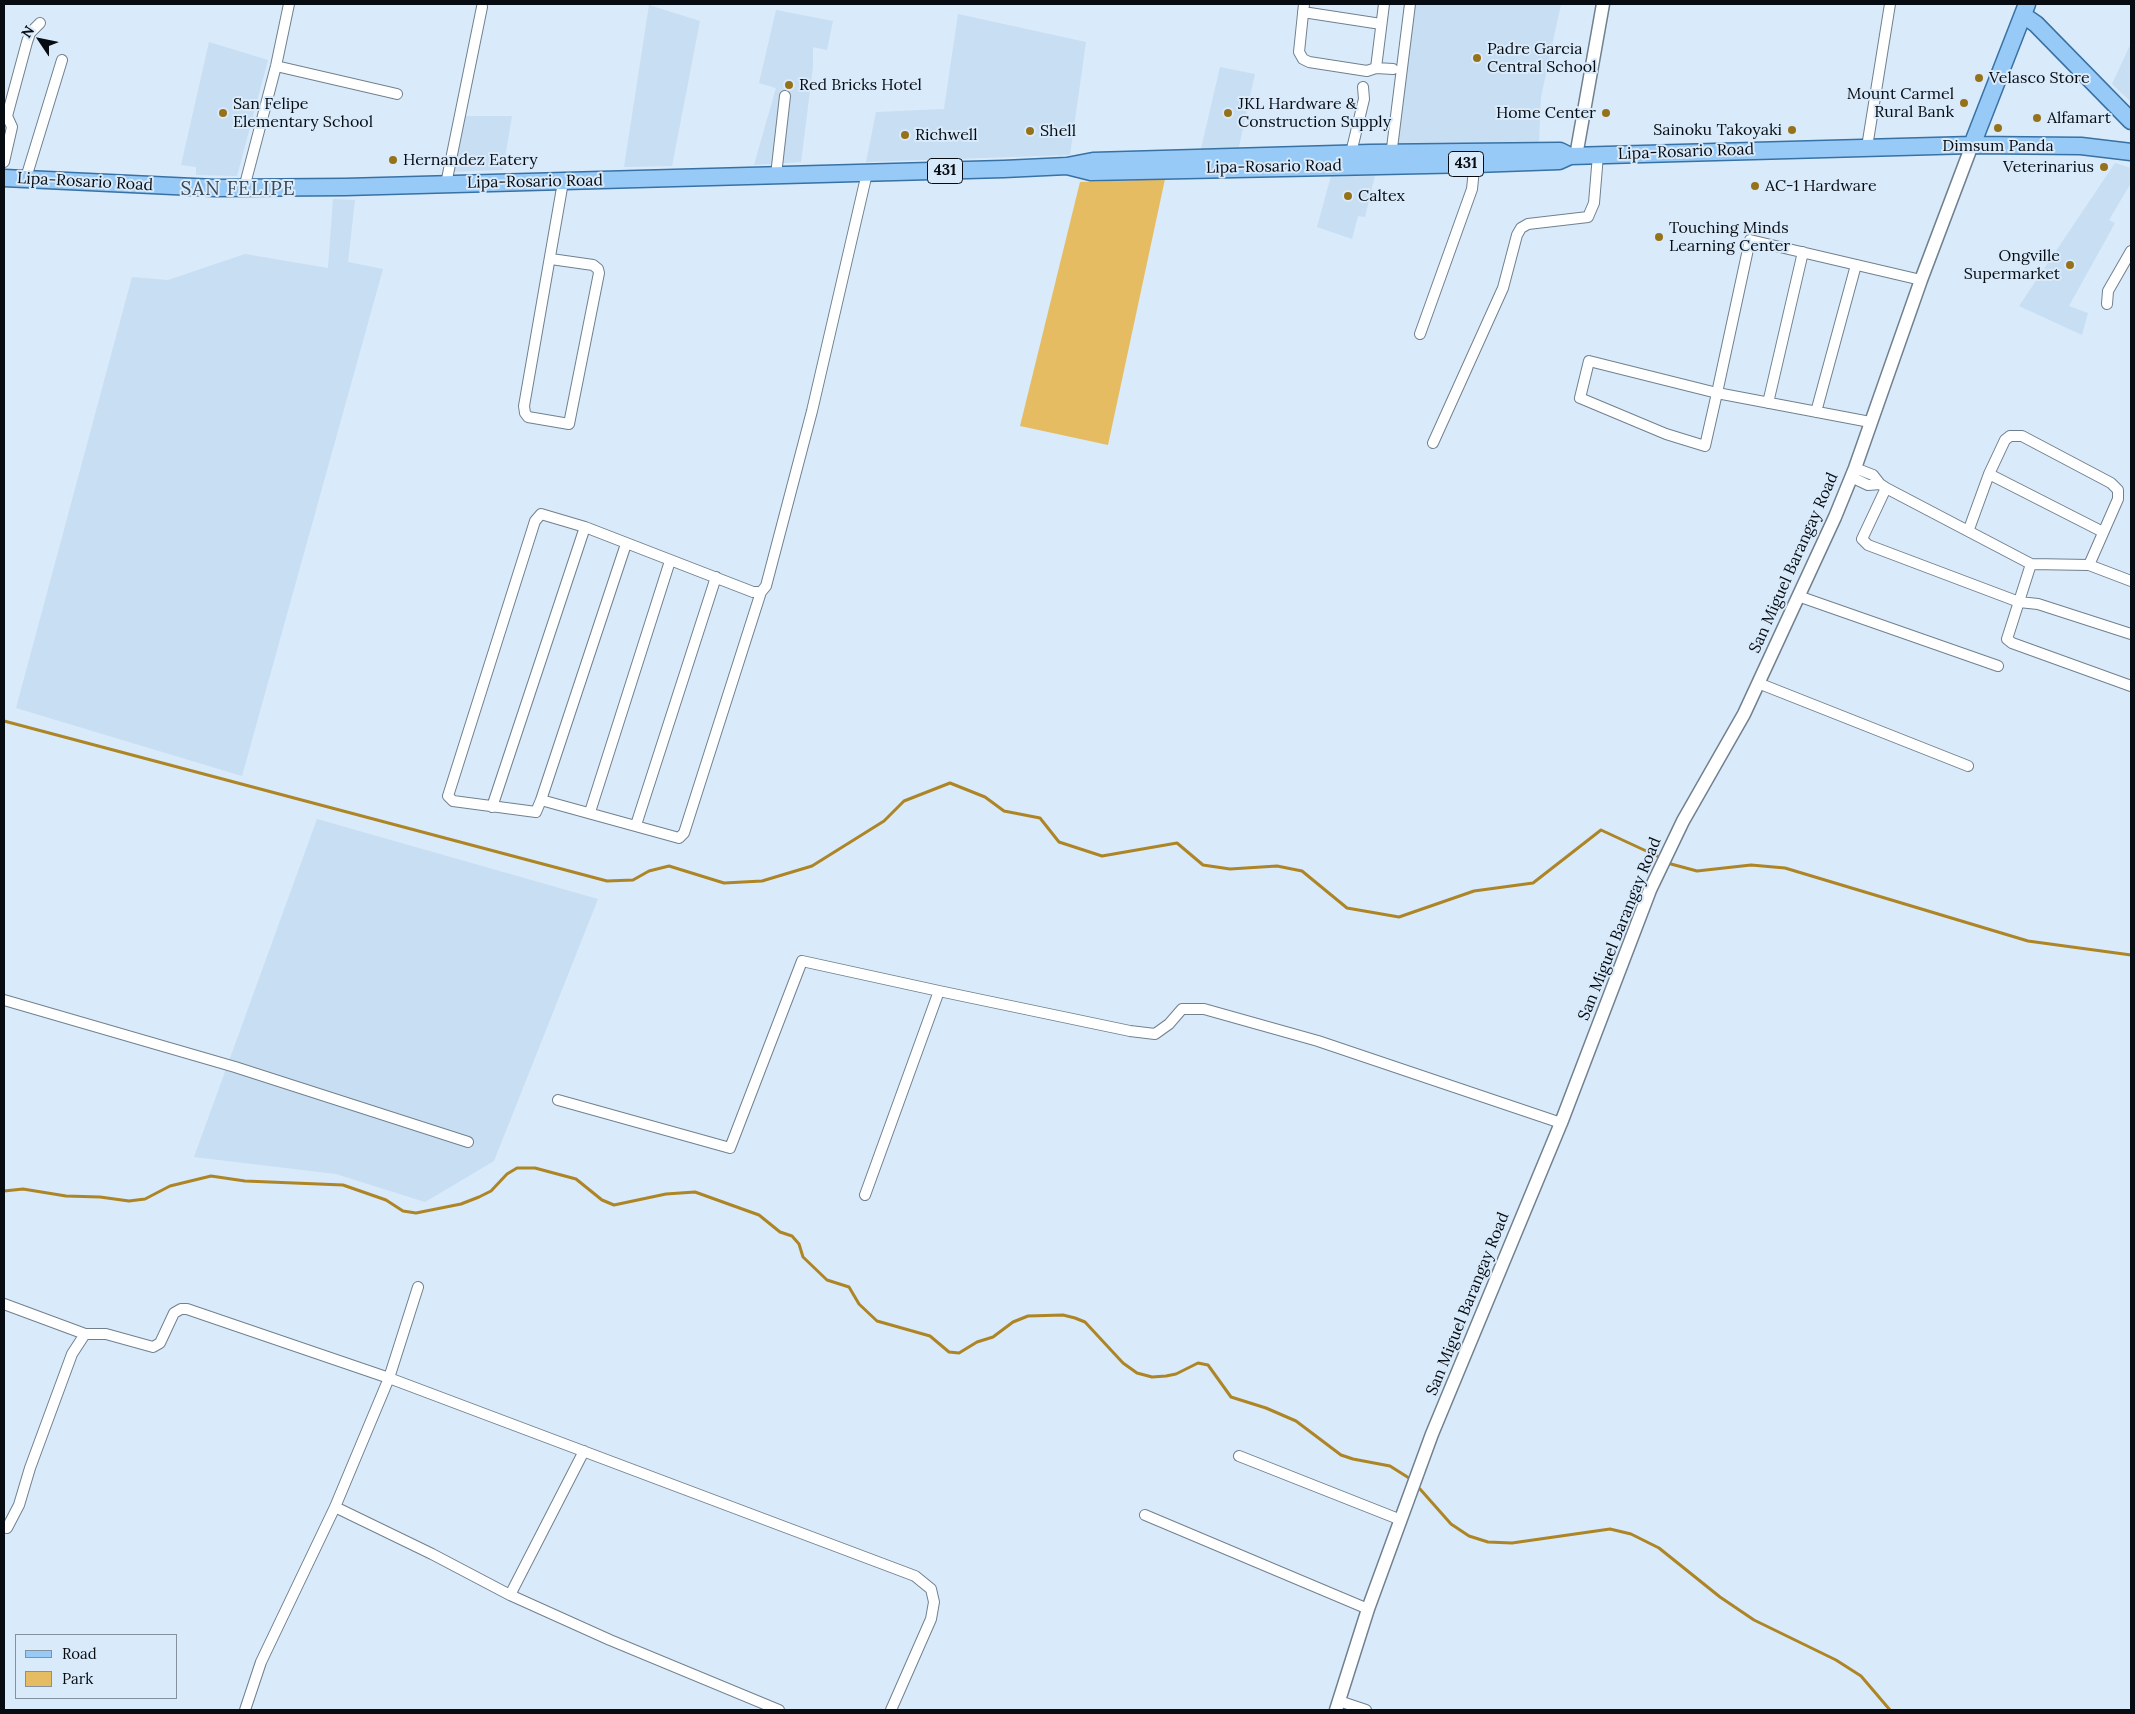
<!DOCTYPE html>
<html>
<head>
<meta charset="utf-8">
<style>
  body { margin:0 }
  #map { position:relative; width:2135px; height:1714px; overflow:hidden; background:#d9eafa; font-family:Lora,serif }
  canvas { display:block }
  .frame { position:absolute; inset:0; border:5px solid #070c12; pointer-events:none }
  .legend { position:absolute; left:15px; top:1634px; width:162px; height:65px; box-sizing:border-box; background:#d9eafa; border:1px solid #85919d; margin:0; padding:6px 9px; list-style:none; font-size:15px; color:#070c12 }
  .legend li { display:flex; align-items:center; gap:10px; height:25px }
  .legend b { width:25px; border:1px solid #85919d }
  .north { position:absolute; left:15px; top:15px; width:50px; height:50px; -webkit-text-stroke:4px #d9eafa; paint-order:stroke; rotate:304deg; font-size:14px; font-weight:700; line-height:20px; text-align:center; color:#070c12 }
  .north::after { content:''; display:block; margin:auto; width:18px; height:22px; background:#070c12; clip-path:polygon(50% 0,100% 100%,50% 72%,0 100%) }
</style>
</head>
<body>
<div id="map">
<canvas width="2135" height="1714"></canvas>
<div class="frame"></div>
<ul class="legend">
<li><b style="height:6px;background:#98caf7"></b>Road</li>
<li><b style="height:14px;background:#e6bc62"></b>Park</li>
</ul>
<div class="north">N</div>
</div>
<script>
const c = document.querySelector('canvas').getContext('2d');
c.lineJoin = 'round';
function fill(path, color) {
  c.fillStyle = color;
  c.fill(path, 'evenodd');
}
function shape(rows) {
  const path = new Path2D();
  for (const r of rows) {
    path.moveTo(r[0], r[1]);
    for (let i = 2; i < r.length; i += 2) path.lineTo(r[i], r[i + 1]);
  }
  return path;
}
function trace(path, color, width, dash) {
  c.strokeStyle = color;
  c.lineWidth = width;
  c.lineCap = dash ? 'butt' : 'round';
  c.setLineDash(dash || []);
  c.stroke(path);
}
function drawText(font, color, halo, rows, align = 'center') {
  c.font = font + ' Lora,serif';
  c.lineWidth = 4;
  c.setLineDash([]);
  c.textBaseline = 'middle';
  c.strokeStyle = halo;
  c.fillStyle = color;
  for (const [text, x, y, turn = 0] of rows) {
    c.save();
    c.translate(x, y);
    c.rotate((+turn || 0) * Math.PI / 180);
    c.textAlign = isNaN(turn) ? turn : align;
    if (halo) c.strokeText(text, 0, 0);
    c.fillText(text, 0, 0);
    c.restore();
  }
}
fill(shape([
  [1412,4,1561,4,1541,97,1539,142,1394,149],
  [649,5,700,21,672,166,624,167],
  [776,10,833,21,827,50,813,47,813,67,801,162,754,165,776,88,759,83],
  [958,14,1086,42,1070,155,866,162,876,112,944,109],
  [209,42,268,60,237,176,196,175,196,167,181,165],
  [2131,43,2131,102,2112,84],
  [1220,67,1255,74,1238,151,1200,153],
  [460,116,512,116,503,170,448,172],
  [2115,163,2131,168,2131,183,2109,220,2115,223,2069,306,2088,313,2082,335,2019,306],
  [1375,175,1365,217,1358,216,1352,239,1317,227,1331,176],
  [333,199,355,200,348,262,383,269,242,776,16,708,132,277,168,280,245,254,328,268],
  [317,819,598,899,494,1161,425,1202,336,1174,194,1157]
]), '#c7def3');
fill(shape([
  [1165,179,1108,445,1020,426,1080,182]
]), '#e6bc62');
trace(shape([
  [4,721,607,881,633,880,649,871,669,866,724,883,762,881,812,866,884,821,904,801,950,783,985,797,1004,811,1040,818,1059,842,1102,856,1177,843,1203,865,1230,869,1277,866,1302,871,1347,908,1399,917,1474,891,1533,883,1601,830,1657,856],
  [1671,864,1697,871,1751,865,1785,868,2028,941,2131,955],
  [4,1191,23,1189,66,1196,100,1197,129,1201,145,1199,170,1186,211,1176,245,1181,343,1185,386,1200,403,1211,416,1213,461,1204,479,1197,491,1191,507,1174,517,1168,535,1168,576,1179,602,1200,614,1205,666,1194,695,1192,759,1215,780,1232,792,1236,799,1244,803,1257,827,1280,849,1287,859,1304,877,1321,930,1336,949,1352,959,1353,977,1342,993,1337,1013,1322,1028,1316,1063,1315,1075,1318,1085,1322,1123,1363,1137,1373,1152,1377,1166,1376,1176,1374,1198,1363,1208,1365,1231,1397,1266,1408,1296,1421,1341,1455,1353,1459,1390,1466,1409,1478],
  [1420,1489,1451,1524,1469,1536,1488,1542,1512,1543,1610,1529,1631,1534,1659,1548,1720,1597,1754,1620,1836,1660,1861,1676,1890,1710]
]), '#ae8525', 3);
const minor = shape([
  [1304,4,1299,52,1303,59,1309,62,1367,71,1376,68,1393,69],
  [1303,12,1381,24],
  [276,66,397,94],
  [1376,68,1384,4],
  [1867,147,1890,4],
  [1391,156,1410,4],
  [1350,157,1364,99,1363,87],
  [4,162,12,127,7,116,27,42,30,33,40,23],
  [776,175,785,96],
  [25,181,62,60],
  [446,184,482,7],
  [244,188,276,66,289,4],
  [551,259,593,265,598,269,599,273,569,424,528,417,525,413,524,406,563,182],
  [2107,304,2108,291,2131,251],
  [1420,334,1472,189,1475,160],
  [1768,403,1803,252],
  [1816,412,1856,265],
  [1870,422,1717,393,1589,361,1580,398,1666,434,1705,446,1717,393,1750,240,1921,280],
  [1433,443,1503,288,1517,235,1521,228,1528,224,1588,217,1594,203,1598,155],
  [1855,468,1873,475,1880,484,1886,488,2031,564,2089,565,2131,581],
  [1989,474,2103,532],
  [1851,477,1868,485,1880,484],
  [1886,488,1862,539,1868,545,2019,602,2038,604,2131,634],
  [1969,529,1989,474,2005,440,2010,436,2022,436,2111,483,2118,490,2118,499,2089,565],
  [2031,564,2007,639,2012,643,2131,686],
  [761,592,753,592,585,527,541,514,535,521,448,796,453,801,536,812,541,800,679,838,684,833,761,592,766,586,812,411,867,173],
  [1798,596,1998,666],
  [1758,683,1968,766],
  [541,800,626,544],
  [492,807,585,527],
  [590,812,670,561],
  [636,825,716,577],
  [4,1000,235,1067,468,1142],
  [558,1100,730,1148,802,961,939,991],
  [865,1195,939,991,1130,1031,1155,1034,1169,1024,1182,1009,1204,1009,1318,1041,1561,1123],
  [4,1304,85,1334],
  [1239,1456,1401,1520],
  [335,1507,432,1554,510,1595,610,1640,779,1710],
  [1145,1515,1368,1609],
  [7,1528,19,1505,30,1468,72,1354,85,1334,106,1334,153,1347,160,1343,174,1313,181,1309,187,1309,389,1378,915,1576,931,1589,934,1602,931,1619,891,1710],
  [510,1595,584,1451],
  [1339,1701,1366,1710],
  [245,1710,261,1662,335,1507,389,1378,418,1287]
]);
const tertiary = shape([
  [1576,156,1603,4],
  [1336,1710,1368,1609,1432,1434,1561,1123,1650,890,1683,821,1744,714,1835,517,1855,468,1921,280,1972,145]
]);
const primary = shape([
  [2023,15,2036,24,2131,121],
  [1972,145,2027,4],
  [1570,156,1972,145,2081,146,2131,152],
  [4,178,215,188,345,187,1004,169,1067,166,1093,161,1370,153,1560,151,1570,156,1559,161,1475,164,1091,172,1067,166]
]);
trace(minor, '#71808f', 12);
trace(tertiary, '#71808f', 15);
trace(primary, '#3871a4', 19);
trace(minor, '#fff', 10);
trace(tertiary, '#fff', 12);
trace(primary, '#98caf7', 16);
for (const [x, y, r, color] of [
  [1477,58,5,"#95721a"],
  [1979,78,5,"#95721a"],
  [789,85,5,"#95721a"],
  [1964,103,5,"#95721a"],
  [223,113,5,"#95721a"],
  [1228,113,5,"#95721a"],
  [1606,113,5,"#95721a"],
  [2037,118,5,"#95721a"],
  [1998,128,5,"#95721a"],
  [1792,130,5,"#95721a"],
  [1030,131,5,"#95721a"],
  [905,135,5,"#95721a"],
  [393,160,5,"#95721a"],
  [2104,167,5,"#95721a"],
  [1755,186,5,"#95721a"],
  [1348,196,5,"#95721a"],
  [1659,237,5,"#95721a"],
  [2070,265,5,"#95721a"]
]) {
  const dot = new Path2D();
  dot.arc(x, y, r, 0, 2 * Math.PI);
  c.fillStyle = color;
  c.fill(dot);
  trace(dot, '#d9eafa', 2);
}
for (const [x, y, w] of [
  [1466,164,35],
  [945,171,35]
]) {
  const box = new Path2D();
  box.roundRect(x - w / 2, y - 12.5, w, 25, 4);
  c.fillStyle = '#d9eafa';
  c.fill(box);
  trace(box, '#070c12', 1);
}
drawText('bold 15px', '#070c12', null, [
  ["431",1466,164],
  ["431",945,171]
]);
drawText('16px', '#070c12', '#d9eafa', [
  ["Padre Garcia",1487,49],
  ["Central School",1487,67],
  ["Velasco Store",1989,78],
  ["Red Bricks Hotel",799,85],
  ["Mount Carmel",1954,94,"right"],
  ["Rural Bank",1954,112,"right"],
  ["San Felipe",233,104],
  ["Elementary School",233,122],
  ["JKL Hardware &",1238,104],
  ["Construction Supply",1238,122],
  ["Home Center",1596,113,"right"],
  ["Alfamart",2047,118],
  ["Sainoku Takoyaki",1782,130,"right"],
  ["Shell",1040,131],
  ["Richwell",915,135],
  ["Dimsum Panda",1998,146,"center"],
  ["Hernandez Eatery",403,160],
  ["Veterinarius",2094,167,"right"],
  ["AC-1 Hardware",1765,186],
  ["Caltex",1358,196],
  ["Touching Minds",1669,228],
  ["Learning Center",1669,246],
  ["Ongville",2060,256,"right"],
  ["Supermarket",2060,274,"right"]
], 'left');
drawText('16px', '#070c12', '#d9eafa', [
  ["Lipa-Rosario Road",1686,152,-2],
  ["Lipa-Rosario Road",1274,167,-1],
  ["Lipa-Rosario Road",85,182,3],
  ["Lipa-Rosario Road",535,182,-1],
  ["San Miguel Barangay Road",1794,563,-66],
  ["San Miguel Barangay Road",1620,929,-68],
  ["San Miguel Barangay Road",1468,1304,-68]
]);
c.letterSpacing = '1px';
drawText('19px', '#394654', '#d9eafa', [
  ["SAN FELIPE",238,190]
]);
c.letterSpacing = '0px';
</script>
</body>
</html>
